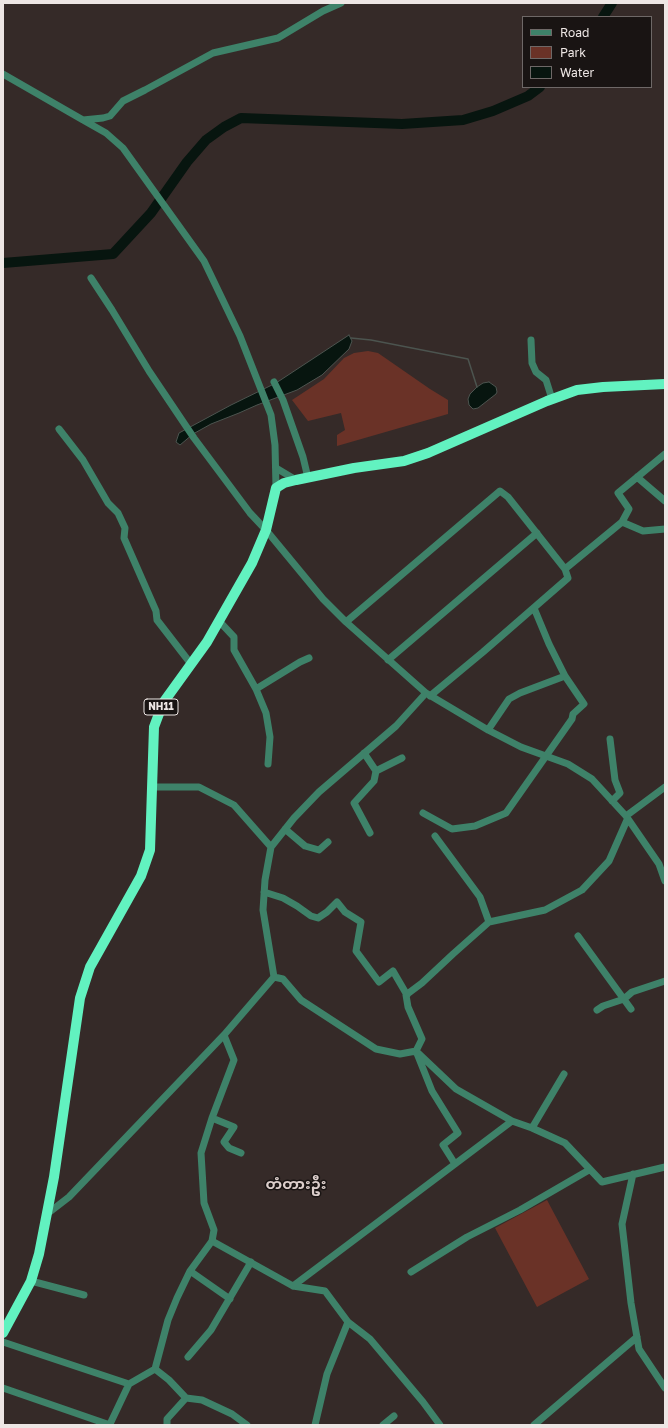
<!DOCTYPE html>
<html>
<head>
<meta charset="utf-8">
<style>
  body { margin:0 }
  #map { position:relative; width:668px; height:1428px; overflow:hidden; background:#352a28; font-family:"Golos Text",sans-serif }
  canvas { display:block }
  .frame { position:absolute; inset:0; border:4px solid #ede6e4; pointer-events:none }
  .legend { position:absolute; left:522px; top:16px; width:130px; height:72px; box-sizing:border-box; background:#191413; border:1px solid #6e6867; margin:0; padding:5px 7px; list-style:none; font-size:12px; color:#ede6e4 }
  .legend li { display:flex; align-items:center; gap:8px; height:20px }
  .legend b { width:20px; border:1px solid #6e6867 }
</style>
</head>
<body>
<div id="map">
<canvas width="668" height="1428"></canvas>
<div class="frame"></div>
<ul class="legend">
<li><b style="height:5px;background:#3e8269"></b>Road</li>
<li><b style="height:11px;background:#6a3227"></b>Park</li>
<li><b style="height:11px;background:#07150f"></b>Water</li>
</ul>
</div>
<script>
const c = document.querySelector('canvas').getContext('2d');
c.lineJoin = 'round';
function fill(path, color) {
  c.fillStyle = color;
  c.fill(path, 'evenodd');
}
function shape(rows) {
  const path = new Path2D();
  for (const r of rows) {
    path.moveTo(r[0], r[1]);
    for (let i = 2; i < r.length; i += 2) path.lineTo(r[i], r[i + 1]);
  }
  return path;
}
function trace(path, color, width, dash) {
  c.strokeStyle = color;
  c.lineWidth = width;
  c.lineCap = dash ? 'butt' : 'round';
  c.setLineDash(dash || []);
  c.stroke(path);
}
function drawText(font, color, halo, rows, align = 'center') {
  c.font = font + ' "Golos Text","Noto Sans Myanmar",sans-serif';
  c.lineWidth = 3;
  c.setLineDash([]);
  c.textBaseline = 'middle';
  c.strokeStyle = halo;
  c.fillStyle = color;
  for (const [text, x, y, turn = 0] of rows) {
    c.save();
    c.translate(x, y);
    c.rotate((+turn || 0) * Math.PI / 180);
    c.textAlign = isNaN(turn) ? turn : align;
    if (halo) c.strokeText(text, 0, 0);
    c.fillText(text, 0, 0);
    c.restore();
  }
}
fill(shape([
  [368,351,378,353,430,389,448,400,448,414,337,446,337,435,345,430,341,413,308,421,292,400,324,379,344,358,354,353],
  [547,1200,589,1279,537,1307,495,1228]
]), '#6a3227');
const water = shape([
  [349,335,352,341,349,349,322,375,297,390,257,405,239,413,211,424,193,434,180,445,176,442,179,433,231,405,276,383,349,335],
  [489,382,496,387,497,392,496,394,478,408,473,409,469,405,468,399,470,394,477,387,483,383,489,382]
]);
fill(water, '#07150f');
trace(water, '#4c544f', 1);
trace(shape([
  [351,338,371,340,468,359,477,387]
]), '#4c544f', 1.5);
trace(shape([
  [603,17,612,3],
  [3,263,113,254,151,213,187,162,206,140,224,127,241,118,402,124,463,120,493,111,528,96,540,87]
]), '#07150f', 10);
trace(shape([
  [3,74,83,120,103,118,110,116,123,101,145,90,213,53,278,38,323,11,341,3],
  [83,120,106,133,123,148,204,261,240,336,271,415,275,445,276,488],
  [91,278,112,310,149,371,194,438,250,513,266,530,323,599,346,622,426,693,488,730,521,747,568,764,592,779,626,816,659,864,665,881],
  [531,340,532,363,536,372,546,380,552,399],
  [274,382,283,400,303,457,308,478],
  [59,429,83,460,108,503,118,513,125,528,124,538,156,611,157,620,191,664],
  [276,468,296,480],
  [637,477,665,501],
  [622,522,643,531,665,529],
  [219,621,234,637,234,650,256,689,266,713,270,737,268,764],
  [346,622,500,491,508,497,565,569],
  [388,660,537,533],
  [256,689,300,662,309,658],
  [430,696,483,652,568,578,565,569,622,522,629,509,618,493,665,454],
  [488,730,509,699,520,693,565,676],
  [610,739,615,780,620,793,612,801],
  [364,753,376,771,374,781,354,803,370,833],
  [376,771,402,758],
  [152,787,199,787,234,805,271,847],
  [423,813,452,829,475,826,506,813,572,719,573,714,584,704,565,676,549,644,534,608],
  [626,816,665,787],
  [285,829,305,846,319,850,328,842],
  [435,836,480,897,489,922],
  [264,892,283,898,297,906,311,916,318,918,327,912,337,902,345,912,361,922,356,951,379,982,393,971,407,995],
  [578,936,631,1009],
  [274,977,283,979,301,1000,376,1049,400,1054,416,1051,456,1089,512,1121,532,1128,565,1143,602,1182,665,1167],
  [597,1010,603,1006,624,999,632,992,665,981],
  [212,1118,234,1127,224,1142,229,1148,241,1153],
  [532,1128,564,1074],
  [455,1164,512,1121],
  [633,1174,622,1224,631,1303,639,1349,665,1388],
  [47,1214,69,1197,224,1035,274,977,263,910,265,880,271,847,294,818,319,792,396,726,426,693],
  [212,1241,293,1286,325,1291,348,1322,327,1374,315,1425],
  [190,1271,230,1299],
  [411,1272,467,1237,520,1210,589,1170],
  [31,1281,84,1295],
  [293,1286,455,1164,443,1145,458,1133,432,1091,416,1051,422,1039,408,1007,406,995,422,983,453,954,489,922,545,910,582,890,609,861,627,820],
  [348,1322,370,1339,423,1402,440,1425],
  [3,1342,129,1384,155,1369,168,1320,177,1298,190,1271,212,1241,214,1230,204,1203,201,1153,212,1118,234,1060,224,1035],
  [188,1357,211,1330,251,1262],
  [155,1369,169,1380,186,1398,202,1400,232,1414,247,1425],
  [3,1388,110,1425],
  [110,1424,129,1384],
  [167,1425,167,1419,186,1398],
  [383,1425,394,1416],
  [534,1425,637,1337]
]), '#3e8269', 7);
trace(shape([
  [3,1333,31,1281,39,1254,54,1177,80,998,90,967,141,876,150,850,154,727,163,703,207,642,252,563,266,530,276,488,284,483,296,480,354,468,404,461,428,453,547,401,577,390,603,387,665,384]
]), '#62f2c0', 10);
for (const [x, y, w] of [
  [161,707,34]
]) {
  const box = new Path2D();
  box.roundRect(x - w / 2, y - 8, w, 16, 3);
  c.fillStyle = '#191413';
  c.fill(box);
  trace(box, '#ede6e4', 1);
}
drawText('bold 10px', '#ede6e4', null, [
  ["NH11",161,707]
]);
drawText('bold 15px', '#dccecb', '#191413', [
  ["တံတားဦး",296,1184]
]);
</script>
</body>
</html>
